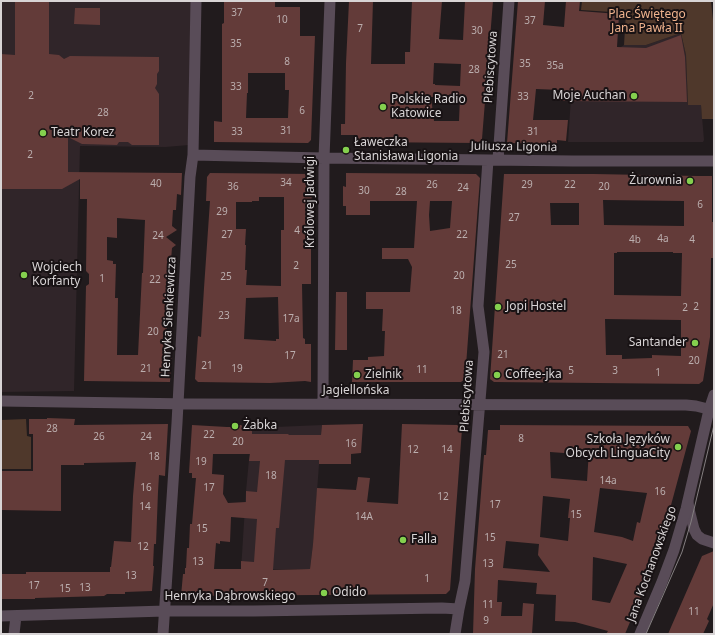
<!DOCTYPE html>
<html>
<head>
<meta charset="utf-8">
<style>
  body { margin:0 }
  #map { position:relative; width:715px; height:635px; overflow:hidden; background:#211b1d; font-family:"Noto Sans",sans-serif }
  canvas { display:block }
  .frame { position:absolute; inset:0; border:2px solid #d8d4d5; pointer-events:none }
</style>
</head>
<body>
<div id="map">
<canvas width="715" height="635"></canvas>
<div class="frame"></div>
</div>
<script>
const c = document.querySelector('canvas').getContext('2d');
c.lineJoin = 'round';
function fill(path, color) {
  c.fillStyle = color;
  c.fill(path, 'evenodd');
}
function shape(rows) {
  const path = new Path2D();
  for (const r of rows) {
    path.moveTo(r[0], r[1]);
    for (let i = 2; i < r.length; i += 2) path.lineTo(r[i], r[i + 1]);
  }
  return path;
}
function trace(path, color, width, dash) {
  c.strokeStyle = color;
  c.lineWidth = width;
  c.lineCap = dash ? 'butt' : 'round';
  c.setLineDash(dash || []);
  c.stroke(path);
}
function drawText(font, color, halo, rows, align = 'center') {
  c.font = font + ' "Noto Sans",sans-serif';
  c.lineWidth = 4;
  c.setLineDash([]);
  c.textBaseline = 'middle';
  c.strokeStyle = halo;
  c.fillStyle = color;
  for (const [text, x, y, turn = 0] of rows) {
    c.save();
    c.translate(x, y);
    c.rotate((+turn || 0) * Math.PI / 180);
    c.textAlign = isNaN(turn) ? turn : align;
    if (halo) c.strokeText(text, 0, 0);
    c.fillText(text, 0, 0);
    c.restore();
  }
}
fill(shape([
  [1,1,192,1,189,145,165,147,80,146,74,391,1,392],
  [681,33,686,55,688,105,701,105,704,140,703,142,568,142,572,83,618,82,621,47,624,45,646,45],
  [322,425,313,544,310,569,241,570,246,491,252,428]
]), '#302529');
fill(shape([
  [582,1,711,1,714,30,714,119,702,119,701,105,688,105,686,55,681,33,646,45,624,45,626,13,581,10],
  [26,419,27,436,31,437,31,469,1,469,1,420]
]), '#4f382b');
fill(shape([
  [15,1,49,1,49,54,59,55,64,59,70,56,159,57,159,71,157,74,157,84,155,88,159,94,159,145,132,145,128,142,119,142,117,145,82,144,68,137,68,172,182,173,181,195,177,194,176,210,173,210,172,226,177,230,166,237,176,245,172,248,170,272,172,272,170,294,169,293,166,343,169,344,168,353,172,353,170,382,84,381,86,286,89,284,89,274,86,271,87,199,80,199,80,179,62,189,1,189,1,54,15,55],
  [117,218,145,220,143,273,142,273,138,355,117,355,118,298,115,298,116,264,113,264,113,261,107,260,107,237,117,238],
  [224,1,275,1,275,7,300,7,300,36,315,36,311,140,308,143,214,142,214,121,222,122,222,24,224,23],
  [248,73,285,73,285,90,289,90,288,118,246,118,247,93,248,93],
  [349,1,373,1,371,64,405,64,405,52,410,52,412,1,442,1,439,39,463,40,465,1,493,1,482,139,479,143,357,142,357,135,341,135,341,124,345,124,346,63],
  [434,63,461,64,460,86,435,85,435,84,433,84],
  [431,97,460,97,459,121,434,121],
  [518,1,545,1,543,25,564,27,566,1,580,1,579,11,619,14,617,47,646,48,681,35,685,57,687,102,560,101,561,90,536,89,533,120,568,120,566,141,557,140,557,144,507,143],
  [75,8,100,8,100,25,74,24],
  [210,173,312,174,311,249,311,284,302,284,303,338,305,339,305,344,311,344,311,382,305,381,270,383,198,382,195,379,198,336,201,337,204,288,210,201,206,201,207,177],
  [259,197,284,197,284,230,281,230,281,286,246,285,247,270,245,270,246,245,245,245,246,229,236,229,236,202,252,202,252,201,259,201],
  [278,297,279,339,276,339,276,341,244,339,246,298],
  [346,173,476,174,480,178,465,379,461,382,352,382,353,360,368,360,368,357,384,356,385,331,382,331,383,309,366,309,366,292,410,292,412,267,408,259,382,259,382,248,414,248,417,201,370,201,370,215,346,215,346,206,343,206,343,186,346,187],
  [430,201,452,201,450,228,430,231,429,215],
  [504,174,594,174,698,176,712,176,712,222,714,222,714,258,711,258,710,337,703,381,699,384,494,382,490,379],
  [603,200,684,201,684,226,604,225],
  [550,203,579,203,579,225,551,225],
  [617,252,673,252,673,253,682,253,681,296,614,295,614,253,617,253],
  [605,319,681,320,681,356,652,355,652,358,622,359,622,355,606,355],
  [336,292,347,292,347,350,335,350],
  [47,418,75,419,74,425,168,424,165,476,159,475,158,492,156,544,154,544,153,566,154,566,152,591,125,592,125,594,107,594,104,596,35,598,35,599,1,599,1,574,26,574,26,572,110,572,110,567,111,567,114,541,131,542,133,496,136,462,84,463,84,465,61,465,61,511,1,510,1,471,33,471,33,434,29,434,29,419,47,419],
  [363,424,361,453,351,454,351,464,319,464,319,460,285,460,279,528,276,528,273,570,310,569,313,544,317,488,356,490,358,477,370,478,367,502,398,504,402,424,457,425,462,429,450,590,446,594,181,596,183,574,185,574,185,568,186,568,187,548,189,548,190,524,192,524,196,478,192,478,192,473,189,473,192,425,227,427,234,427,237,425,241,425,245,428,252,428,252,434,288,434,289,435,321,435,322,425],
  [213,454,250,454,249,461,260,461,257,492,246,491,246,502,228,503,223,494,224,475,212,474],
  [231,517,257,519,254,562,241,561,241,569,214,569,216,543,220,544,220,541,230,542],
  [500,425,688,426,691,431,657,557,625,634,606,634,608,631,575,622,555,621,556,595,536,594,537,583,498,580,497,602,502,602,501,616,522,616,523,603,534,604,532,634,473,634,475,569,484,455,486,455,488,430,500,430],
  [567,449,589,450,587,481,551,478,550,452,564,453,567,452],
  [600,488,647,493,640,523,637,522,633,541,622,537,594,532],
  [543,496,570,499,568,518,570,518,568,541,540,537],
  [506,541,539,544,538,555,550,572,503,568],
  [593,557,627,564,610,603,592,600],
  [714,551,714,603,707,619,709,621,703,634,668,634,702,556]
]), '#633b39');
trace(shape([
  [193,155,324,158,573,161,714,161],
  [498,160,509,1],
  [1,401,190,404,686,405,696,406,704,408,709,410],
  [323,404,324,158,330,1],
  [688,502,689,509,694,529,697,535,702,539,714,543],
  [1,616,165,611,254,611,442,608,459,609],
  [14,634,16,616],
  [163,634,177,423,190,177,193,155,196,1],
  [455,634,459,609,465,581,484,352,478,306,488,160]
]), '#594c58', 11);
trace(shape([
  [640,634,662,582,674,550,686,509,709,410,714,395]
]), '#594c58', 11);
trace(shape([
  [646,634,682,552,691,522,714,425]
]), '#847f80', 1);
for (const [x, y, r, color] of [
  [634,96,4,"#84d04e"],
  [383,107,4,"#84d04e"],
  [43,133,4,"#84d04e"],
  [346,150,4,"#84d04e"],
  [690,181,4,"#84d04e"],
  [24,275,4,"#84d04e"],
  [498,307,4,"#84d04e"],
  [695,343,4,"#84d04e"],
  [357,375,4,"#84d04e"],
  [497,375,4,"#84d04e"],
  [235,426,4,"#84d04e"],
  [678,447,4,"#84d04e"],
  [403,540,4,"#84d04e"],
  [324,593,4,"#84d04e"]
]) {
  const dot = new Path2D();
  dot.arc(x, y, r, 0, 2 * Math.PI);
  c.fillStyle = color;
  c.fill(dot);
  trace(dot, '#181214', 1.5);
}
drawText('10px', '#bbaeae', null, [
  ["37",237,13],
  ["10",282,20],
  ["37",530,21],
  ["7",360,29],
  ["30",477,31],
  ["35",236,44],
  ["8",287,62],
  ["35",525,64],
  ["35a",555,66],
  ["28",474,70],
  ["33",236,87],
  ["2",31,96],
  ["33",523,97],
  ["6",302,111],
  ["28",103,113],
  ["31",286,131],
  ["33",237,132],
  ["31",533,132],
  ["2",30,155],
  ["34",286,183],
  ["40",156,184],
  ["26",432,185],
  ["29",527,185],
  ["22",570,185],
  ["36",233,187],
  ["20",604,187],
  ["24",463,188],
  ["30",364,191],
  ["28",401,192],
  ["6",700,205],
  ["29",222,212],
  ["27",514,218],
  ["4",297,231],
  ["27",227,235],
  ["22",462,235],
  ["24",158,236],
  ["4a",663,239],
  ["4b",635,240],
  ["4",692,240],
  ["25",511,265],
  ["2",296,266],
  ["20",459,276],
  ["25",226,277],
  ["1",102,279],
  ["22",155,280],
  ["2",696,307],
  ["2",685,308],
  ["18",456,311],
  ["23",224,316],
  ["17a",291,319],
  ["20",153,332],
  ["21",503,355],
  ["17",290,356],
  ["20",694,361],
  ["21",207,366],
  ["21",146,369],
  ["19",237,369],
  ["11",422,370],
  ["5",571,371],
  ["3",615,371],
  ["1",658,373],
  ["28",52,429],
  ["22",209,435],
  ["26",99,437],
  ["24",146,437],
  ["8",521,439],
  ["20",238,442],
  ["16",351,444],
  ["12",413,450],
  ["14",447,450],
  ["18",154,457],
  ["19",201,462],
  ["18",271,476],
  ["14a",608,481],
  ["16",146,488],
  ["17",209,488],
  ["16",660,492],
  ["12",443,497],
  ["17",495,505],
  ["14",145,507],
  ["15",576,515],
  ["14A",364,517],
  ["15",202,529],
  ["15",490,538],
  ["12",143,547],
  ["13",198,562],
  ["13",488,564],
  ["13",131,576],
  ["1",427,579],
  ["7",265,583],
  ["17",34,586],
  ["13",85,588],
  ["15",65,589],
  ["11",488,605],
  ["11",694,612],
  ["9",486,621]
]);
drawText('12px', '#efb28d', '#181214', [
  ["Plac Świętego",647,15],
  ["Jana Pawła II",647,29]
]);
drawText('12px', '#d8d4d5', '#181214', [
  ["Plebiscytowa",491,67,-86],
  ["Juliusza Ligonia",514,147,1],
  ["Królowej Jadwigi",311,202,-90],
  ["Henryka Sienkiewicza",169,317,-87],
  ["Jagiellońska",356,391],
  ["Plebiscytowa",467,396,-86],
  ["Jana Kochanowskiego",652,564,-70],
  ["Henryka Dąbrowskiego",230,597]
]);
drawText('12px', '#d8d4d5', '#181214', [
  ["Moje Auchan",626,96,"right"],
  ["Polskie Radio",391,100],
  ["Katowice",391,114],
  ["Teatr Korez",51,133],
  ["Ławeczka",354,143],
  ["Stanisława Ligonia",354,157],
  ["Żurownia",682,181,"right"],
  ["Wojciech",32,268],
  ["Korfanty",32,282],
  ["Jopi Hostel",506,307],
  ["Santander",687,343,"right"],
  ["Zielnik",365,375],
  ["Coffee-jka",505,375],
  ["Żabka",243,426],
  ["Szkoła Języków",670,440,"right"],
  ["Obcych LinguaCity",670,454,"right"],
  ["Falla",411,540],
  ["Odido",332,593]
], 'left');
</script>
</body>
</html>
